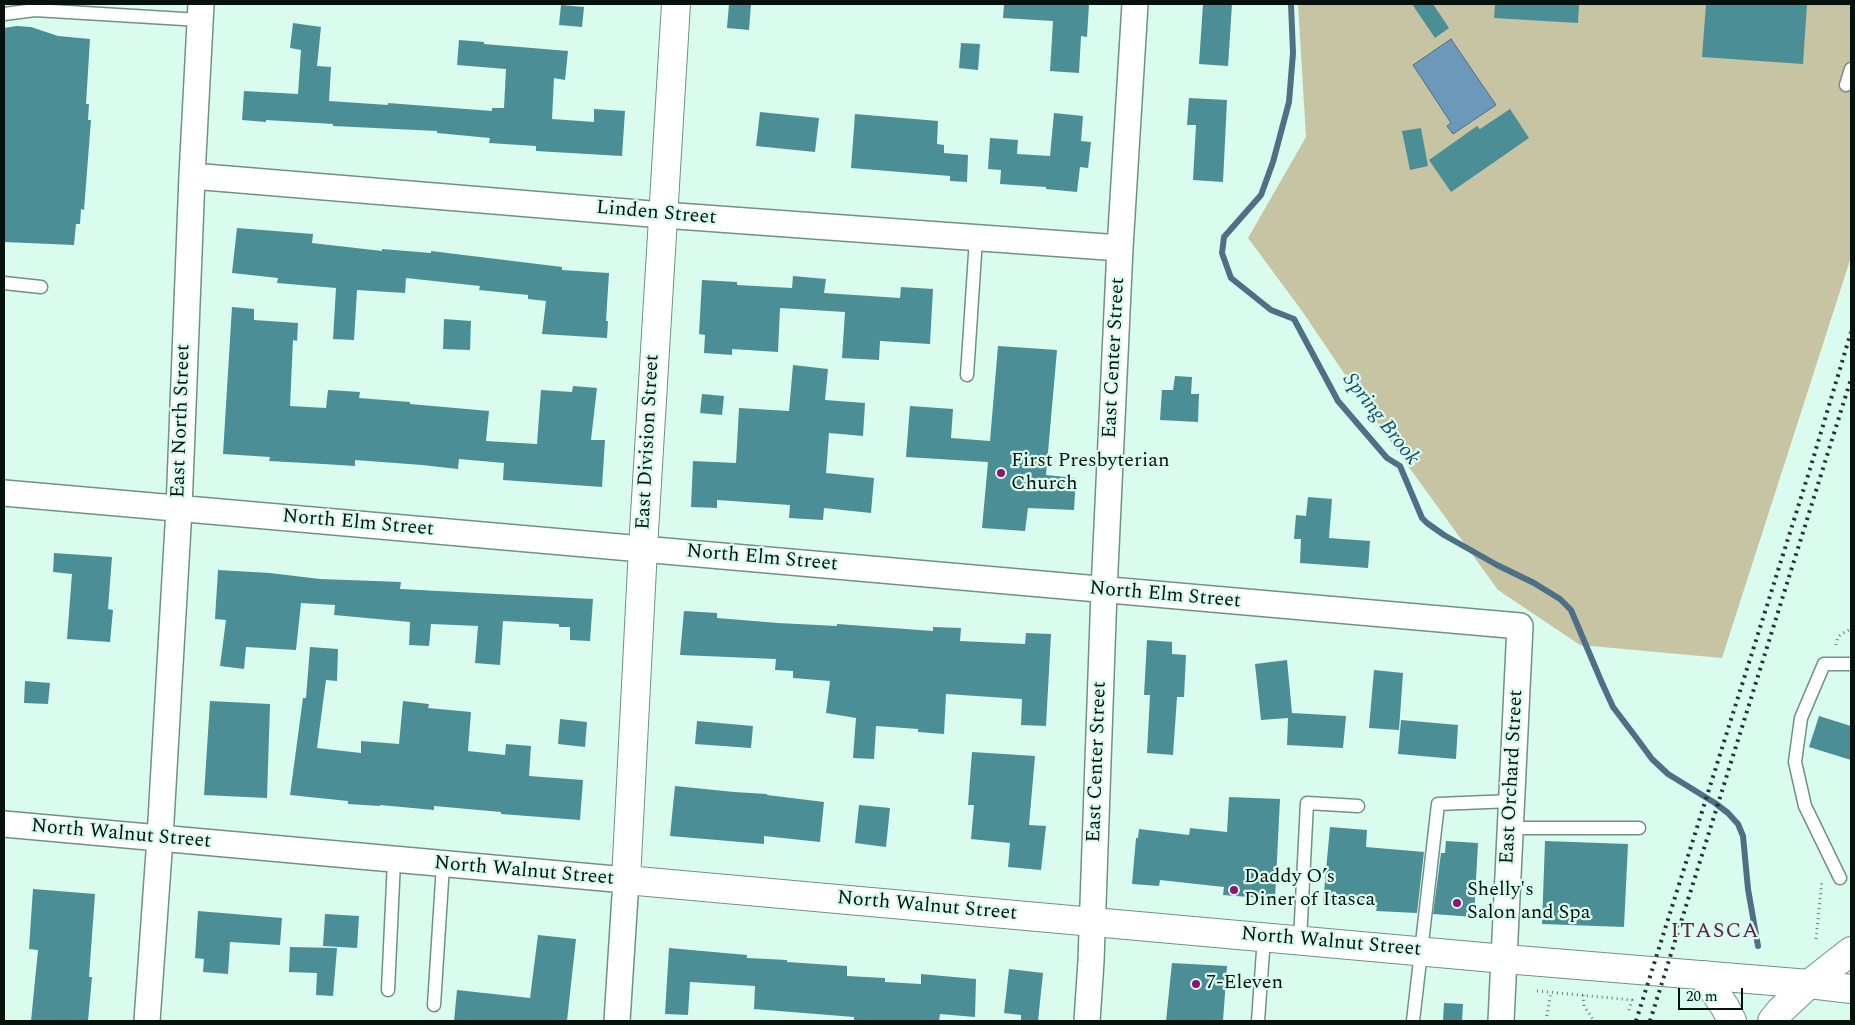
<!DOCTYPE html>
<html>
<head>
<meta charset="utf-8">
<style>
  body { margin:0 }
  #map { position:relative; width:1855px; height:1025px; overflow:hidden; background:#d9fcef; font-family:Spectral,serif }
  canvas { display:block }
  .frame { position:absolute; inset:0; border:5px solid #06120e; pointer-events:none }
  .scale { position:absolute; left:1678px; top:988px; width:65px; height:22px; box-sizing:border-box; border:2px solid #06120e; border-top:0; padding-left:6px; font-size:15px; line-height:18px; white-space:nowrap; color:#06120e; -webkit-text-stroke:4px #d9fcef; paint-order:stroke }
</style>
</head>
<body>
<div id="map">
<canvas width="1855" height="1025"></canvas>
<div class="frame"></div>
<div class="scale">20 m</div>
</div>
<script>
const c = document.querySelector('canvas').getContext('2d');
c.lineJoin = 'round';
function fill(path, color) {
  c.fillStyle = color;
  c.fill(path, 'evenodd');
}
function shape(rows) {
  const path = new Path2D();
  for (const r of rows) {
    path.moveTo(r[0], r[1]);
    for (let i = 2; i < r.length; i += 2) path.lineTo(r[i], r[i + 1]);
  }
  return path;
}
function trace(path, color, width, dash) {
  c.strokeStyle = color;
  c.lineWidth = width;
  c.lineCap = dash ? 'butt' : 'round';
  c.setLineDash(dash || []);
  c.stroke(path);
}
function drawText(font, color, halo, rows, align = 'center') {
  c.font = font + ' Spectral,serif';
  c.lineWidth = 4.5;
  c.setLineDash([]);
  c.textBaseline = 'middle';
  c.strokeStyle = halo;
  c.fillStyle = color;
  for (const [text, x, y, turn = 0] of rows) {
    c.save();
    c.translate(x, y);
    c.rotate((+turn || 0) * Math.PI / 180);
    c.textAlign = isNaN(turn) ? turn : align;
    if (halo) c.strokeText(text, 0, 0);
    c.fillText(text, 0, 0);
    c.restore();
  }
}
fill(shape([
  [1298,4,1851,4,1851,257,1722,658,1580,645,1498,590,1387,437,1302,311,1248,238,1306,137]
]), '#c7c4a3');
const water = shape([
  [1451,39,1496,105,1453,134,1447,126,1451,123,1413,65,1451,39]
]);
fill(water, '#6c99b9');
trace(water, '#4d7086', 1);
trace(shape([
  [1291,4,1293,53,1289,102,1273,162,1261,195,1224,237,1222,253,1231,278,1271,310,1294,319,1338,401,1387,458,1400,466,1422,518,1427,523,1444,535,1497,565,1534,583,1560,599,1571,610,1602,683,1613,707,1635,736,1652,759,1668,774,1715,803,1728,813,1738,824,1743,836,1748,889,1758,946]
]), '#4d7086', 6);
fill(shape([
  [729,4,751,4,749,30,727,28],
  [1004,4,1089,4,1087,37,1081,36,1079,73,1050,71,1053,21,1003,18],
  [1203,4,1232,4,1228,66,1199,64],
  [1412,4,1433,4,1449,28,1435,38],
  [1495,4,1579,4,1578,23,1494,18],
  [1706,4,1807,4,1803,64,1702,57],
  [561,5,584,7,582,27,559,25],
  [293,23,321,27,317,66,331,67,329,101,388,105,388,103,492,111,492,108,504,108,506,69,457,65,459,40,484,42,484,44,568,51,565,80,554,78,552,119,594,122,594,109,625,111,622,156,536,151,536,146,489,143,490,138,437,133,437,131,333,126,333,124,266,120,266,122,242,120,244,91,298,94,301,50,290,48],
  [17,26,31,27,58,36,90,39,86,104,89,104,88,120,91,120,84,210,81,209,80,224,76,224,74,245,4,242,4,28],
  [961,43,980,44,978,70,959,68],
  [1189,98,1227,100,1223,182,1193,180,1196,125,1187,125],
  [1510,109,1529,138,1451,192,1429,160,1477,126,1480,129],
  [760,112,819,118,815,152,756,146],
  [1054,113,1083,116,1081,141,1091,142,1088,168,1080,167,1077,192,1046,189,1046,187,1000,184,1001,170,988,169,990,138,1018,140,1017,154,1050,156],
  [855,114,938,121,937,144,944,145,944,153,968,155,967,182,950,181,950,176,851,168],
  [1421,128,1428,166,1410,170,1402,131],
  [237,228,313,234,312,243,382,251,382,249,431,253,431,251,562,267,562,270,609,273,606,321,608,321,607,338,542,334,546,301,528,299,528,295,479,290,480,286,406,278,405,293,357,290,354,340,333,339,336,288,277,283,278,278,232,273],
  [793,276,826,279,824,293,900,298,901,287,933,289,930,344,880,341,879,360,842,358,845,312,780,308,778,352,732,349,732,355,704,353,705,335,699,334,702,280,737,282,737,285,792,288],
  [232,307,254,309,254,320,298,323,297,341,293,340,290,406,326,408,328,390,360,392,359,398,410,402,410,404,489,411,486,441,537,444,541,390,572,392,573,386,597,388,591,440,605,440,602,487,503,480,504,463,459,459,458,469,422,465,355,460,355,466,323,464,269,461,270,457,223,454],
  [444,319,471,321,470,350,443,349],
  [998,346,1057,350,1046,475,1076,478,1074,510,1028,508,1025,531,982,528,988,462,906,457,910,406,953,409,951,438,990,441],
  [793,365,828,369,825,400,865,403,863,436,829,433,826,473,874,478,871,513,824,508,823,520,789,518,790,505,717,500,717,508,691,507,693,461,736,463,739,408,789,411],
  [1175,376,1192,377,1191,394,1199,394,1198,422,1160,420,1162,390,1173,390],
  [702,394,724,396,722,415,700,413],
  [1308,497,1332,499,1329,538,1370,541,1368,568,1300,563,1301,539,1294,539,1296,515,1306,516],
  [54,553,112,557,108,609,113,610,110,642,67,639,72,574,53,572],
  [218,570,270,573,320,579,401,582,400,589,593,599,590,641,570,640,570,627,559,627,559,624,503,621,500,665,475,663,478,626,431,624,429,646,409,645,410,622,334,615,335,605,301,603,296,650,246,647,244,669,220,666,226,620,215,619],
  [684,611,717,613,717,618,778,623,837,626,837,624,933,631,933,627,961,628,960,641,1025,644,1026,633,1051,634,1046,726,1021,725,1022,699,946,694,944,734,918,732,918,729,876,726,874,759,853,758,856,718,826,713,830,681,793,678,793,671,775,670,776,659,680,655],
  [1147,640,1172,642,1172,654,1186,655,1184,697,1177,697,1173,755,1147,753,1150,695,1144,695],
  [310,647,338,649,337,681,326,680,317,748,361,753,361,741,399,744,403,701,429,704,428,708,471,712,468,751,505,755,506,744,531,746,529,776,583,780,580,820,501,814,501,812,434,806,434,810,380,805,380,806,348,804,348,801,290,795,303,698,306,698],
  [1287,660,1292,713,1346,716,1343,748,1287,745,1288,718,1261,720,1255,664],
  [1374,670,1403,673,1399,730,1369,728],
  [25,681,50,683,48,704,24,703],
  [210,701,270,704,267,798,204,795],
  [1819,716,1851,726,1851,760,1809,747],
  [560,719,587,722,585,747,558,744],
  [1401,720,1458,725,1456,759,1398,754],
  [697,721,753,726,751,748,695,744],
  [972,752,1035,756,1029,825,1046,826,1041,870,1008,867,1010,843,971,839,974,805,968,805],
  [675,786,734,792,767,794,767,795,824,802,820,842,764,836,764,844,670,836],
  [1229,797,1280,799,1275,899,1223,895,1224,887,1160,880,1159,886,1132,884,1136,838,1138,838,1139,829,1189,835,1190,828,1227,832],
  [859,805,890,808,886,847,855,843],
  [1330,827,1367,830,1366,847,1424,852,1417,913,1376,911,1377,907,1323,903],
  [1446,841,1478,843,1474,917,1433,914,1441,853,1445,853],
  [1545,841,1628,844,1624,927,1542,924],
  [33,889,95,894,89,977,92,977,88,1021,31,1021,38,950,29,949],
  [198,911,282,918,280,945,230,942,228,974,203,972,204,959,195,958],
  [325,914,359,916,357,948,323,946],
  [538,935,576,939,567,1021,454,1021,457,990,530,998],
  [290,947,337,948,333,996,316,995,317,973,289,972],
  [669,948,747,955,747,958,787,960,787,962,847,966,847,976,885,978,885,982,921,984,921,974,976,979,975,1017,940,1014,939,1021,854,1021,854,1017,754,1009,755,986,690,982,688,1015,665,1014],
  [1172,963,1227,966,1223,1021,1166,1021],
  [1009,969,1043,973,1038,1021,1021,1021,1021,1015,1004,1013],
  [1444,1003,1463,1004,1462,1021,1443,1021]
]), '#4c8e96');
const lane = shape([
  [4,14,35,10,200,20],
  [1846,85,1851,69],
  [4,283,41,287],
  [967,375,976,239],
  [1511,828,1639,828],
  [1840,878,1805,806,1795,762,1801,718,1824,664,1851,664],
  [1300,940,1307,803,1358,806],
  [388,990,394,861],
  [434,1005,443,865],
  [1258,1021,1264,937],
  [1413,1021,1438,804,1512,801]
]);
const street = shape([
  [192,176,663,215,1120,248],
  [4,493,1520,626,1501,1021],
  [4,824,626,880,617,1021],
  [147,1021,160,838,179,509,192,176,201,4],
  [1087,1021,1091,961,1104,591,1120,248,1135,4]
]);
const secondary = shape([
  [676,4,643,548,626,880,1505,959,1809,984,1851,989]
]);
const primary = shape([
  [1703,975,1725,1007,1732,1021],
  [1772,1021,1780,1011,1809,984,1851,951]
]);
trace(lane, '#719186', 15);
trace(street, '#719186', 28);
trace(secondary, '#719186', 30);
trace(primary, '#719186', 30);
trace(shape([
  [1836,645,1838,637,1843,633,1851,629],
  [1816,939,1822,880],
  [1537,991,1632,1000,1628,1013],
  [1583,995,1584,1006,1594,1021],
  [1546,1021,1551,992]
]), '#667d75', 3, [1, 4]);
trace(lane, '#fff', 12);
trace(street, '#fff', 25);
trace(secondary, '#fff', 28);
trace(primary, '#fff', 28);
trace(shape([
  [1636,1021,1810,469,1851,332],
  [1650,1021,1851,379]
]), '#24332e', 4, [2.5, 5]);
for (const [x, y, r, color] of [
  [1001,473,5,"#92136f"],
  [1234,890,5,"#92136f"],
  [1457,903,5,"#92136f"],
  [1196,984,5,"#92136f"]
]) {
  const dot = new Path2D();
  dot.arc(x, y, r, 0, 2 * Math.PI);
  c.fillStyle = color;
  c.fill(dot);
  trace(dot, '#d9fcef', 2);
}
drawText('20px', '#06120e', '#d9fcef', [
  ["Linden Street",656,214,5],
  ["East Center Street",1115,358,-87],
  ["East North Street",182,421,-88],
  ["East Division Street",649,442,-87],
  ["North Elm Street",358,524,5],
  ["North Elm Street",762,559,5],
  ["North Elm Street",1165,596,5],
  ["East Center Street",1098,762,-88],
  ["East Orchard Street",1513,777,-87],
  ["North Walnut Street",121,835,5],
  ["North Walnut Street",524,872,5],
  ["North Walnut Street",927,907,5],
  ["North Walnut Street",1331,943,5]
]);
drawText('20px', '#06120e', '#d9fcef', [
  ["First Presbyterian",1011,462],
  ["Church",1011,485],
  ["Daddy O’s",1244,878],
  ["Diner of Itasca",1244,901],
  ["Shelly's",1467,891],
  ["Salon and Spa",1467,914],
  ["7-Eleven",1206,984]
], 'left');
drawText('italic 21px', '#154b6c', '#d9fcef', [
  ["Spring Brook",1380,420,52]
]);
c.letterSpacing = '1px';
drawText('22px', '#5f234a', '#d9fcef', [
  ["ITASCA",1715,933]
]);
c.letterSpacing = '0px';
</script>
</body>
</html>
